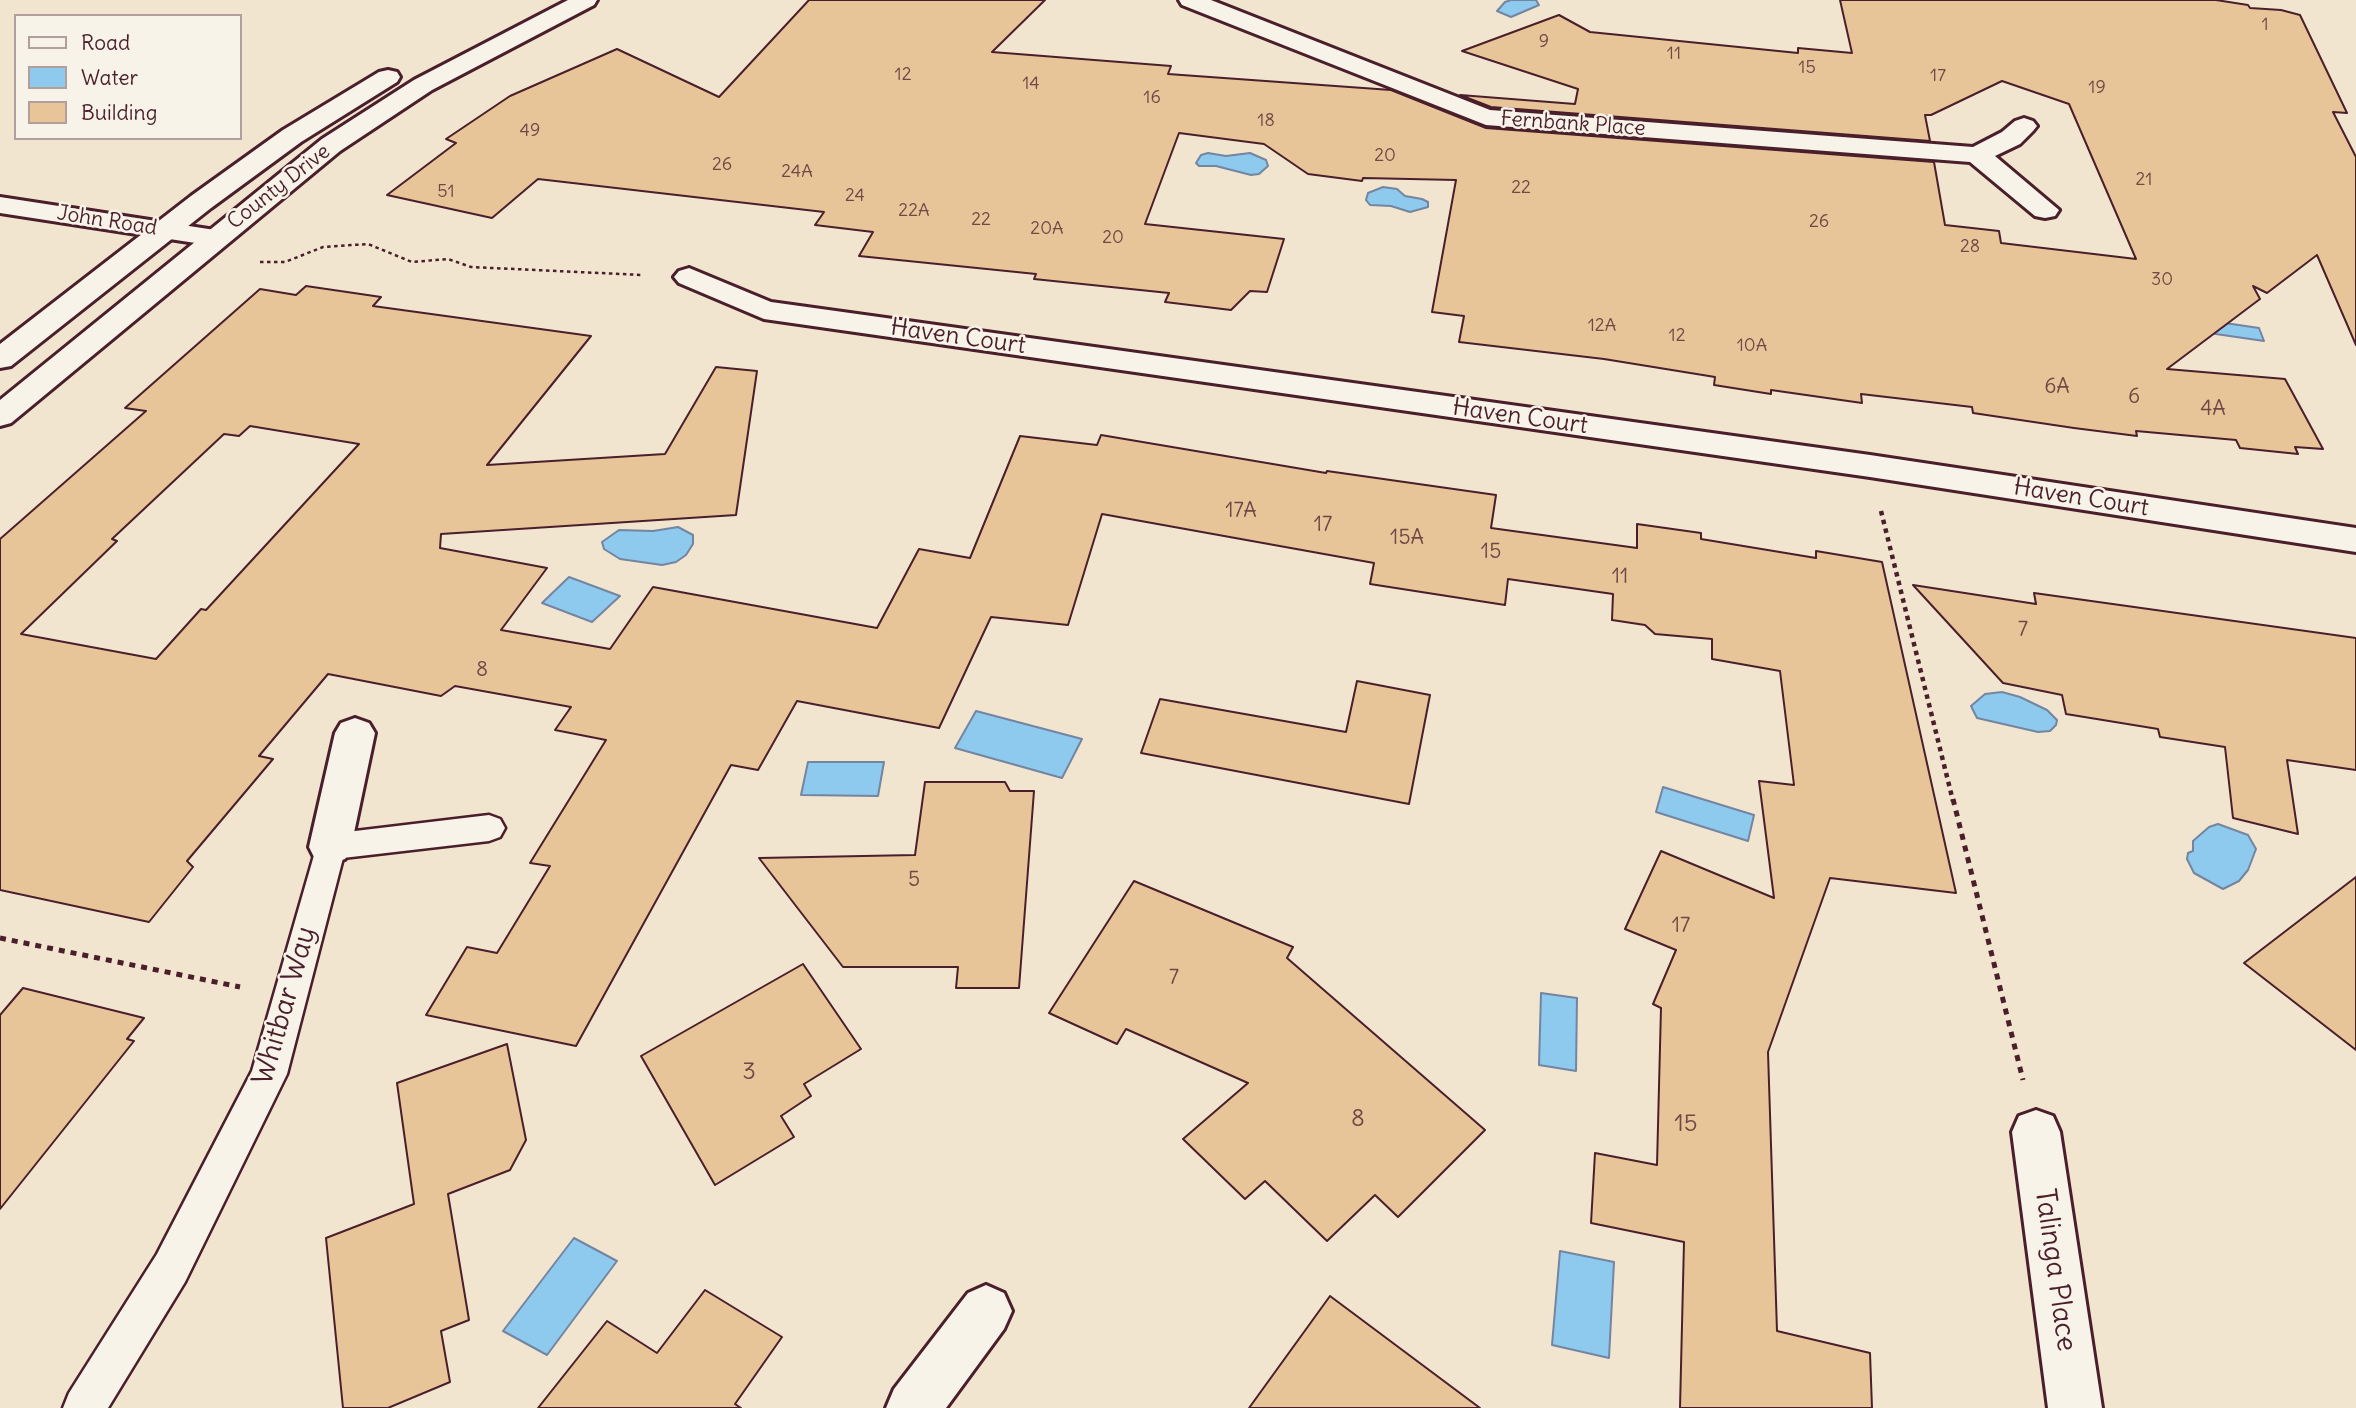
<!DOCTYPE html>
<html>
<head>
<meta charset="utf-8">
<style>
  body { margin:0 }
  #map { position:relative; width:2356px; height:1408px; overflow:hidden; background:#f2e5d0; font-family:Delius,sans-serif }
  canvas { display:block }
  .legend { position:absolute; left:14px; top:14px; width:228px; height:126px; box-sizing:border-box; background:#f7f3e8; border:2px solid #b29e9c; margin:0; padding:9px 12px; list-style:none; font-size:21px; color:#4a1f2b }
  .legend li { display:flex; align-items:center; gap:14px; height:35px }
  .legend b { width:35px; border:2px solid #b29e9c }
</style>
</head>
<body>
<div id="map">
<canvas width="2356" height="1408"></canvas>
<ul class="legend">
<li><b style="height:9px;background:#f7f3e8"></b>Road</li>
<li><b style="height:19px;background:#8ec9ee"></b>Water</li>
<li><b style="height:19px;background:#e7c599"></b>Building</li>
</ul>
</div>
<script>
const c = document.querySelector('canvas').getContext('2d');
c.lineJoin = 'round';
function fill(path, color) {
  c.fillStyle = color;
  c.fill(path, 'evenodd');
}
function shape(rows) {
  const path = new Path2D();
  for (const r of rows) {
    path.moveTo(r[0], r[1]);
    for (let i = 2; i < r.length; i += 2) path.lineTo(r[i], r[i + 1]);
  }
  return path;
}
function trace(path, color, width, dash) {
  c.strokeStyle = color;
  c.lineWidth = width;
  c.lineCap = dash ? 'butt' : 'round';
  c.setLineDash(dash || []);
  c.stroke(path);
}
function drawText(font, color, halo, rows, align = 'center') {
  c.font = font + ' Delius,sans-serif';
  c.lineWidth = 5;
  c.setLineDash([]);
  c.textBaseline = 'middle';
  c.strokeStyle = halo;
  c.fillStyle = color;
  for (const [text, x, y, turn = 0] of rows) {
    c.save();
    c.translate(x, y);
    c.rotate((+turn || 0) * Math.PI / 180);
    c.textAlign = isNaN(turn) ? turn : align;
    if (halo) c.strokeText(text, 0, 0);
    c.fillText(text, 0, 0);
    c.restore();
  }
}
const water = shape([
  [1511,0,1536,0,1539,5,1511,17,1497,11,1505,2,1511,0],
  [1208,153,1226,156,1250,153,1266,160,1268,166,1259,174,1251,175,1216,166,1199,166,1196,163,1201,155,1208,153],
  [1383,187,1397,189,1405,196,1422,199,1428,202,1428,207,1410,212,1391,206,1370,205,1366,200,1368,193,1383,187],
  [2198,319,2259,328,2264,341,2202,332,2198,319],
  [678,527,693,535,693,544,686,555,676,562,662,565,620,559,604,549,602,542,619,530,653,531,678,527],
  [569,577,620,596,592,622,542,603,569,577],
  [2002,692,2020,697,2047,710,2057,720,2056,725,2050,731,2038,732,1977,718,1971,706,1985,694,2002,692],
  [976,711,1082,739,1062,778,955,748,976,711],
  [808,762,884,762,878,796,801,795,808,762],
  [1663,787,1754,815,1748,841,1656,812,1663,787],
  [2218,824,2248,835,2256,849,2248,870,2239,881,2223,889,2194,873,2187,859,2188,853,2193,851,2193,841,2209,827,2218,824],
  [1541,993,1577,998,1576,1071,1539,1065,1541,993],
  [574,1238,617,1261,547,1355,503,1331,574,1238],
  [1560,1251,1614,1262,1609,1358,1552,1345,1560,1251]
]);
fill(water, '#8ec9ee');
trace(water, '#7385a0', 2);
const building = shape([
  [809,0,1045,0,992,52,1171,66,1168,74,1391,90,1486,128,1934,162,1945,225,1999,231,2001,243,2136,259,2069,104,2002,81,1931,115,1925,115,1930,141,1491,107,1460,95,1575,104,1578,89,1462,51,1559,15,1590,32,1798,53,1798,48,1852,53,1840,0,2216,0,2248,5,2250,8,2281,10,2300,15,2347,113,2333,112,2356,157,2356,345,2317,255,2267,293,2253,286,2260,299,2167,369,2285,379,2323,449,2295,447,2298,454,2240,448,2236,440,2136,431,2137,436,2074,428,1973,413,1972,407,1861,394,1862,403,1771,390,1771,394,1714,385,1715,377,1604,359,1459,342,1464,316,1432,312,1456,180,1363,178,1362,181,1308,174,1264,144,1179,133,1145,224,1284,239,1267,292,1250,291,1231,310,1165,302,1169,293,1034,279,1036,274,859,256,873,232,815,225,824,212,538,179,492,218,387,195,456,143,446,139,510,96,617,49,719,97,809,0],
  [306,286,381,297,373,306,591,336,487,465,665,454,716,367,757,371,736,515,441,534,440,548,547,568,501,630,610,649,653,587,877,628,919,549,970,558,1020,436,1097,445,1101,435,1326,473,1327,471,1496,495,1491,528,1637,548,1637,524,1701,533,1701,539,1816,558,1816,551,1882,562,1956,893,1830,878,1768,1052,1777,1331,1870,1353,1872,1408,1680,1408,1684,1242,1591,1223,1595,1153,1657,1165,1661,1008,1653,1004,1676,950,1625,929,1661,851,1774,898,1759,781,1794,785,1780,671,1712,659,1712,639,1655,634,1645,625,1612,620,1613,594,1508,579,1505,605,1370,584,1374,563,1102,514,1068,625,991,617,939,728,797,701,758,770,731,765,576,1046,426,1015,467,947,497,953,550,866,530,863,606,740,555,730,571,707,455,686,441,696,328,674,259,756,273,759,187,861,193,867,149,922,0,890,0,539,146,411,125,408,260,289,296,295,306,286],
  [250,426,359,444,206,610,201,609,156,659,21,634,117,541,112,539,224,434,239,436,250,426],
  [1913,585,2036,604,2034,593,2356,638,2356,770,2287,760,2298,834,2233,818,2225,747,2160,737,2158,729,2066,714,2062,695,2003,683,1913,585],
  [1357,681,1430,695,1409,804,1141,753,1160,699,1346,732,1357,681],
  [925,782,1005,782,1010,791,1034,791,1019,988,956,988,958,967,843,967,759,858,915,855,925,782],
  [2356,877,2356,1050,2244,963,2356,877],
  [1134,881,1293,947,1287,958,1485,1130,1398,1217,1375,1195,1327,1241,1265,1181,1245,1199,1183,1139,1248,1083,1126,1029,1117,1044,1049,1013,1134,881],
  [803,964,861,1049,804,1084,811,1096,781,1116,794,1137,715,1185,641,1056,803,964],
  [23,988,144,1018,127,1039,134,1041,0,1209,0,1015,23,988],
  [507,1044,526,1140,510,1170,448,1194,469,1320,441,1331,450,1382,388,1408,343,1408,326,1238,414,1204,397,1083,507,1044],
  [705,1290,782,1337,735,1404,741,1408,538,1408,607,1321,657,1353,705,1290],
  [1330,1296,1480,1408,1249,1408,1330,1296]
]);
fill(building, '#e7c599');
trace(building, '#4a1f2b', 2);
const service = shape([
  [489,815,500,819,505,828,500,837,489,841,343,858,287,1074,185,1282,108,1408,63,1408,69,1393,157,1254,252,1071,319,838,330,834,489,815]
]);
const minor = shape([
  [1179,0,1211,0,1490,110,1973,147,2002,132,2015,121,2024,118,2033,121,2037,126,2033,131,2020,144,1995,156,2059,210,2055,216,2045,218,2035,216,1970,162,1486,125,1182,5,1179,0],
  [689,268,771,302,1870,455,2356,528,2356,552,1870,477,764,319,679,283,674,277,679,271,689,268],
  [355,718,369,723,375,733,351,847,345,859,330,864,315,859,309,847,335,733,341,723,355,718],
  [2036,1110,2053,1116,2060,1132,2102,1408,2048,1408,2012,1132,2019,1116,2036,1110],
  [986,1285,1004,1293,1012,1311,1004,1329,946,1408,886,1408,894,1389,968,1293,986,1285]
]);
const tertiary = shape([
  [0,197,215,230,225,232,229,238,225,244,215,246,0,213,0,197]
]);
const secondary = shape([
  [568,0,597,0,594,5,432,90,340,151,11,423,0,426,0,400,322,139,414,80,568,0],
  [388,70,397,72,400,77,397,82,301,142,211,208,11,366,0,368,0,344,191,196,283,130,379,72,388,70]
]);
trace(service, '#4a1f2b', 5);
trace(minor, '#4a1f2b', 6);
trace(tertiary, '#4a1f2b', 6);
trace(secondary, '#4a1f2b', 6);
trace(shape([
  [260,262,285,262,323,247,368,244,412,262,448,259,471,267,642,275]
]), '#4a1f2b', 2.5, [3.5, 3.5]);
trace(shape([
  [1881,511,1953,801]
]), '#4a1f2b', 4.5, [4.5, 4.5]);
trace(shape([
  [1953,799,2023,1080],
  [0,938,240,987]
]), '#4a1f2b', 5, [6, 6]);
fill(service, '#f7f3e8');
fill(minor, '#f7f3e8');
fill(tertiary, '#f7f3e8');
fill(secondary, '#f7f3e8');
drawText('18px', '#714846', null, [
  ["1",2265,25],
  ["9",1544,42],
  ["11",1674,54],
  ["15",1807,68],
  ["12",903,75],
  ["17",1938,76],
  ["14",1031,84],
  ["19",2097,88],
  ["16",1152,98],
  ["18",1266,121],
  ["49",530,131],
  ["20",1385,156],
  ["26",722,165],
  ["24A",797,172],
  ["21",2144,180],
  ["22",1521,188],
  ["51",446,192],
  ["24",855,196],
  ["22A",914,211],
  ["22",981,220],
  ["26",1819,222],
  ["20A",1047,229],
  ["20",1113,238],
  ["28",1970,247],
  ["30",2162,280],
  ["12A",1602,326],
  ["12",1677,336],
  ["10A",1752,346]
]);
drawText('21px', '#4a1f2b', '#f7f3e8', [
  ["Fernbank Place",1573,124,4],
  ["County Drive",279,187,-38],
  ["John Road",107,221,9]
]);
drawText('21px', '#714846', null, [
  ["6A",2057,387],
  ["6",2134,397],
  ["4A",2213,409],
  ["17A",1241,511],
  ["17",1323,525],
  ["15A",1407,538],
  ["15",1491,552],
  ["11",1620,577],
  ["7",2023,630],
  ["8",482,670],
  ["5",914,880],
  ["17",1681,926],
  ["7",1174,978]
]);
drawText('24px', '#4a1f2b', '#f7f3e8', [
  ["Haven Court",958,337,8],
  ["Haven Court",1520,417,8],
  ["Haven Court",2081,498,9]
]);
drawText('24px', '#714846', null, [
  ["3",749,1072],
  ["8",1358,1119],
  ["15",1686,1124]
]);
drawText('28px', '#4a1f2b', '#f7f3e8', [
  ["Whitbar Way",285,1006,-74],
  ["Talinga Place",2055,1270,82]
]);
</script>
</body>
</html>
